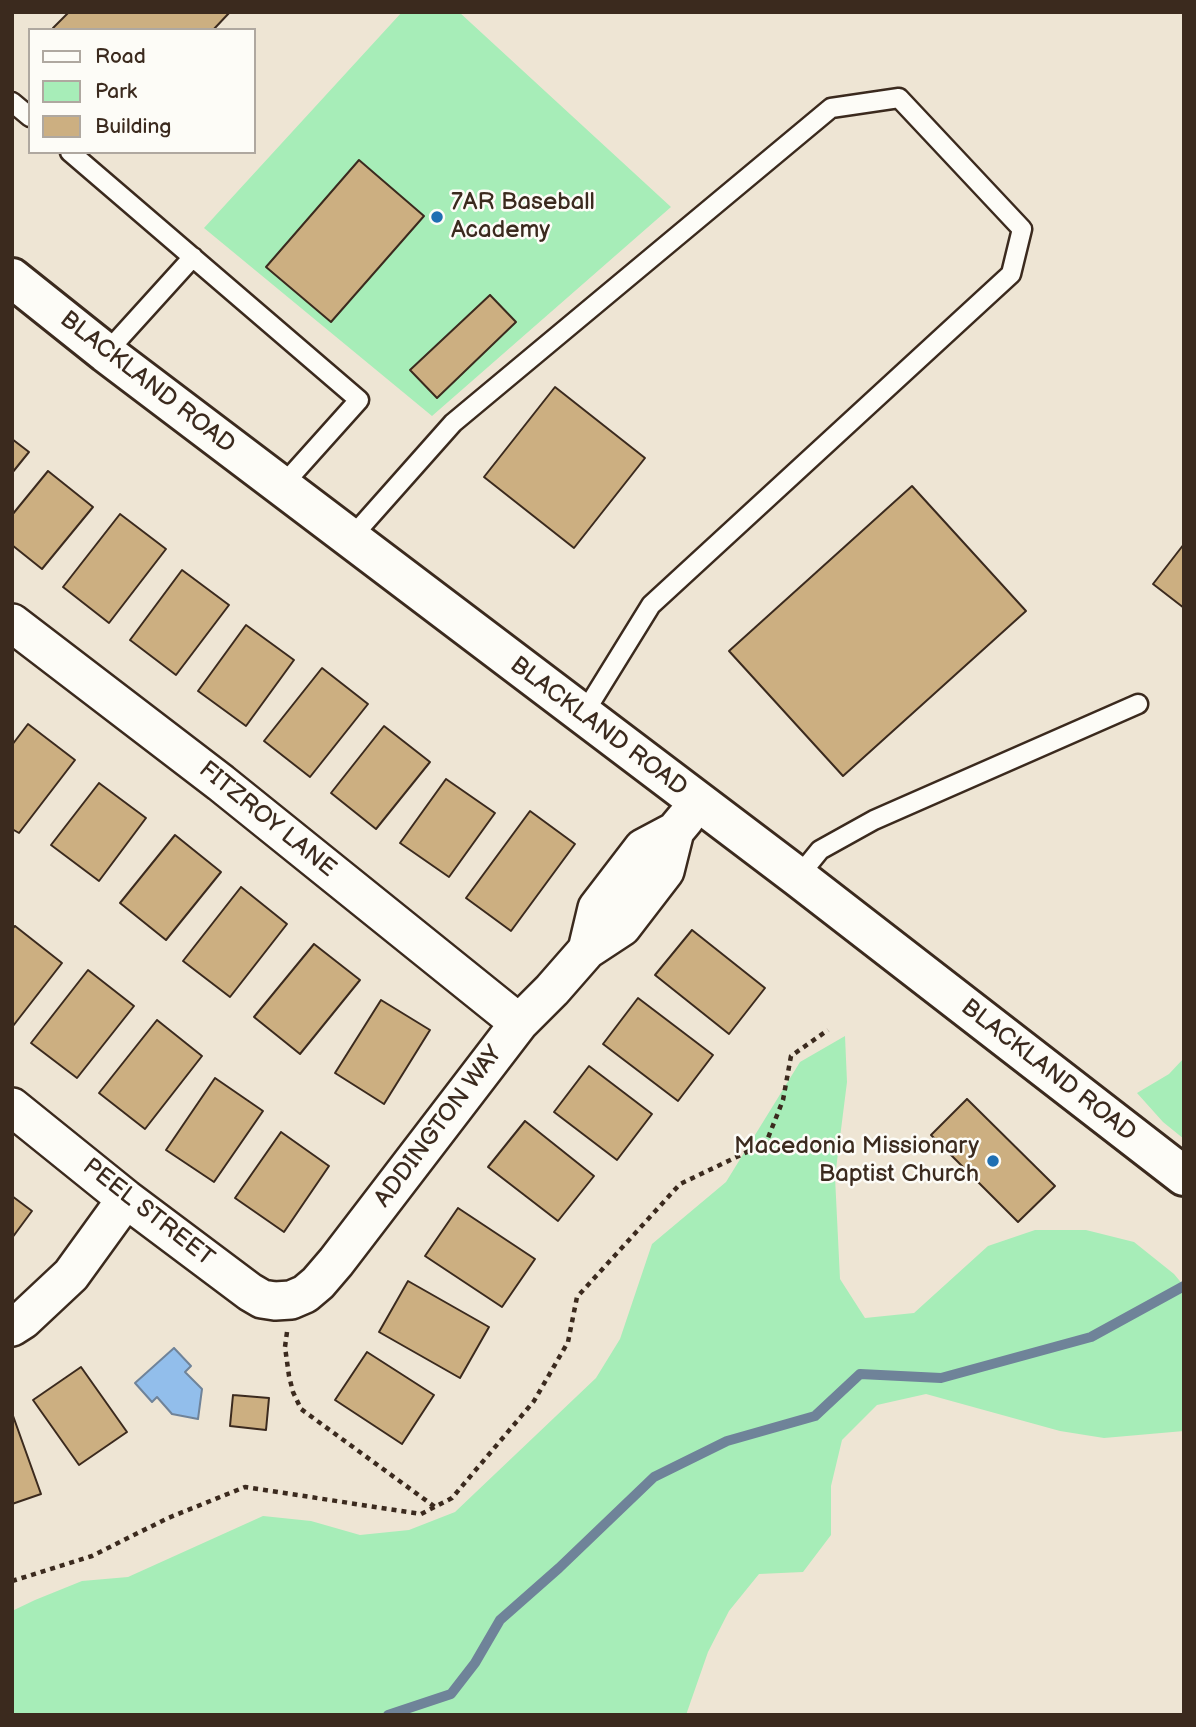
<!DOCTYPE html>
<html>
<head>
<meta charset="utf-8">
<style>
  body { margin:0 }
  #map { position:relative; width:1196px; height:1727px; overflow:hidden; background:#eee5d4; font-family:"Balsamiq Sans",sans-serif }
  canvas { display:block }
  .frame { position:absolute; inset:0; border:14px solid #3b2a1e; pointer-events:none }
  .legend { position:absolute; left:28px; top:28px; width:228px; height:126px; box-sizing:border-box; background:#fdfcf7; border:2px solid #afa8a0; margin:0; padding:9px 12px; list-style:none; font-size:21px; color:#3b2a1e }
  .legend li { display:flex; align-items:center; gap:14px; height:35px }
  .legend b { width:35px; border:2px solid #afa8a0 }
</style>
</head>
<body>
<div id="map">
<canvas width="1196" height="1727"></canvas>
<div class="frame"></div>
<ul class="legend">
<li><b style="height:9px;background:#fdfcf7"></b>Road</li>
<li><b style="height:19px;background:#a7edb8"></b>Park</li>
<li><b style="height:19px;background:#ccaf81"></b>Building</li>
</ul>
</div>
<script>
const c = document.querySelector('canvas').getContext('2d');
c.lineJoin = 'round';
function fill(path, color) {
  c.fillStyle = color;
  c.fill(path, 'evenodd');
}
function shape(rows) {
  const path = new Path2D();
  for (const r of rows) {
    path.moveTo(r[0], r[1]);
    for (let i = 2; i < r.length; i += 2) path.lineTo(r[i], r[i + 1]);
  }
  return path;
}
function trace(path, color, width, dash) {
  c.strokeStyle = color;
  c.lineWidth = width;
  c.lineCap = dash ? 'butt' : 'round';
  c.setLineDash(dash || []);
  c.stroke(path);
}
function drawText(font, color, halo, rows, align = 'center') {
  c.font = font + ' "Balsamiq Sans",sans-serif';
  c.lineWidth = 5;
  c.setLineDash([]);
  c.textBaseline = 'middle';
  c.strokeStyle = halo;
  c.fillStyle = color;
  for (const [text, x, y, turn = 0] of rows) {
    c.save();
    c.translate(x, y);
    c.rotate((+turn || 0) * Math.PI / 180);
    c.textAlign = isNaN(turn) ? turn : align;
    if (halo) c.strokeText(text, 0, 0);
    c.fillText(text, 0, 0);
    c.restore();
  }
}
fill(shape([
  [402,12,459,12,671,207,432,416,204,228],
  [845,1036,847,1082,835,1177,840,1279,865,1318,914,1313,988,1246,1035,1230,1086,1230,1134,1242,1174,1274,1184,1286,1184,1431,1104,1438,1060,1431,926,1394,877,1405,842,1440,831,1486,831,1535,803,1572,759,1574,729,1611,708,1652,686,1715,12,1715,12,1611,35,1600,82,1581,128,1577,263,1516,311,1521,360,1535,409,1530,455,1512,596,1378,620,1339,652,1244,726,1182,800,1062],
  [1184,1058,1184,1139,1163,1122,1137,1093,1169,1074]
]), '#a7edb8');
const water = shape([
  [174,1348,191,1366,185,1372,202,1389,198,1419,172,1414,157,1397,152,1402,135,1383,174,1348]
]);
fill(water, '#92beeb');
trace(water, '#6f8399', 2);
trace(shape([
  [388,1715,451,1694,475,1663,500,1620,559,1568,654,1477,727,1441,815,1416,860,1374,941,1378,1091,1337,1184,1286]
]), '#6f8399', 10);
const building = shape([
  [69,12,230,12,213,30,55,30,53,28,69,12],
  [359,160,424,216,331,322,266,267,359,160],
  [490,295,516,322,437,398,410,370,490,295],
  [555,387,645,458,574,548,484,477,555,387],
  [12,439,29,452,12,473,12,439],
  [48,471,93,507,42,569,12,545,12,515,48,471],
  [912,486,1026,611,843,776,729,651,912,486],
  [120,514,166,549,109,623,63,587,120,514],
  [1184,544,1184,608,1153,584,1184,544],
  [182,570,229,605,176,675,130,640,182,570],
  [246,625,294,660,246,726,198,691,246,625],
  [322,668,368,704,310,777,264,741,322,668],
  [28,724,75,760,19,833,12,829,12,745,28,724],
  [384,726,430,762,376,829,331,793,384,726],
  [446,779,495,813,449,877,400,843,446,779],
  [99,783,146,818,99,881,51,845,99,783],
  [530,811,575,844,511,931,466,898,530,811],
  [175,835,221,872,166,940,120,903,175,835],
  [241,887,287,924,230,997,183,961,241,887],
  [15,926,62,963,13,1026,12,929,15,926],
  [692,930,765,988,729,1034,655,975,692,930],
  [314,944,360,980,300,1054,254,1017,314,944],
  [88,970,134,1006,77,1078,31,1043,88,970],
  [638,998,713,1055,678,1101,603,1044,638,998],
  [381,1000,430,1030,384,1104,335,1073,381,1000],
  [157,1020,202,1056,145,1129,99,1093,157,1020],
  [589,1066,652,1114,617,1160,554,1112,589,1066],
  [215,1078,263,1111,214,1182,166,1150,215,1078],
  [967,1099,1055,1186,1018,1222,931,1135,967,1099],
  [525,1121,594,1176,558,1221,488,1167,525,1121],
  [281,1132,329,1166,284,1232,235,1198,281,1132],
  [12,1196,32,1211,12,1238,12,1196],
  [458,1208,535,1259,502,1307,425,1256,458,1208],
  [408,1281,489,1327,460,1378,379,1332,408,1281],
  [367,1352,434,1395,402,1444,335,1400,367,1352],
  [81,1367,127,1432,79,1465,33,1400,81,1367],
  [233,1395,269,1398,266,1430,230,1426,233,1395],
  [12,1413,41,1494,12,1504,12,1413]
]);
fill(building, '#ccaf81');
trace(building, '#3b2a1e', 2);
const service = shape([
  [12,102,30,117],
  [70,152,359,400,281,487],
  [106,353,193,257],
  [350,539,453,423,831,108,899,98,1022,229,1011,274,651,605,583,715],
  [798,877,820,850,874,820,1138,704]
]);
const minor = shape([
  [12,623,221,783,519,1023],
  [587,950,597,908,643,848,675,831,685,819],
  [12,1107,126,1199,250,1292,262,1299,275,1301,291,1300,305,1294,318,1283,336,1262,519,1023,552,990,587,950,622,927,665,871,675,831],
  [12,1327,23,1320,71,1275,126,1199]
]);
const tertiary = shape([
  [12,278,106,353,798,877,1184,1176]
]);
trace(service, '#3b2a1e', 23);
trace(minor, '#3b2a1e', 42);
trace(tertiary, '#3b2a1e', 44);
trace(shape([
  [287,1332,285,1347,289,1376,293,1392,301,1409,435,1507],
  [12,1581,92,1556,168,1518,245,1487,421,1514,452,1498,534,1401,568,1342,577,1297,680,1184,766,1143,783,1100,791,1056,828,1030]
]), '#3b2a1e', 4.5, [5, 5]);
trace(service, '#fdfcf7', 18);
trace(minor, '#fdfcf7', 37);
trace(tertiary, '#fdfcf7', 38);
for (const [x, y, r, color] of [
  [437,217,7,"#1f6fb2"],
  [993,1161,7,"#1f6fb2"]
]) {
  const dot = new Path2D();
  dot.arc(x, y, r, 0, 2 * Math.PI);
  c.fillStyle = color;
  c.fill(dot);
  trace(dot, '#fdfcf7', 2.5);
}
drawText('24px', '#3b2a1e', '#fdfcf7', [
  ["7AR Baseball",451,203],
  ["Academy",451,231],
  ["Macedonia Missionary",979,1147,"right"],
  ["Baptist Church",979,1175,"right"]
], 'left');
drawText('24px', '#3b2a1e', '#fdfcf7', [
  ["BLACKLAND ROAD",147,383,38],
  ["BLACKLAND ROAD",598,727,37],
  ["FITZROY LANE",267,820,39],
  ["BLACKLAND ROAD",1048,1071,38],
  ["ADDINGTON WAY",439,1127,-53],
  ["PEEL STREET",148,1213,38]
]);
</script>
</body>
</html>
